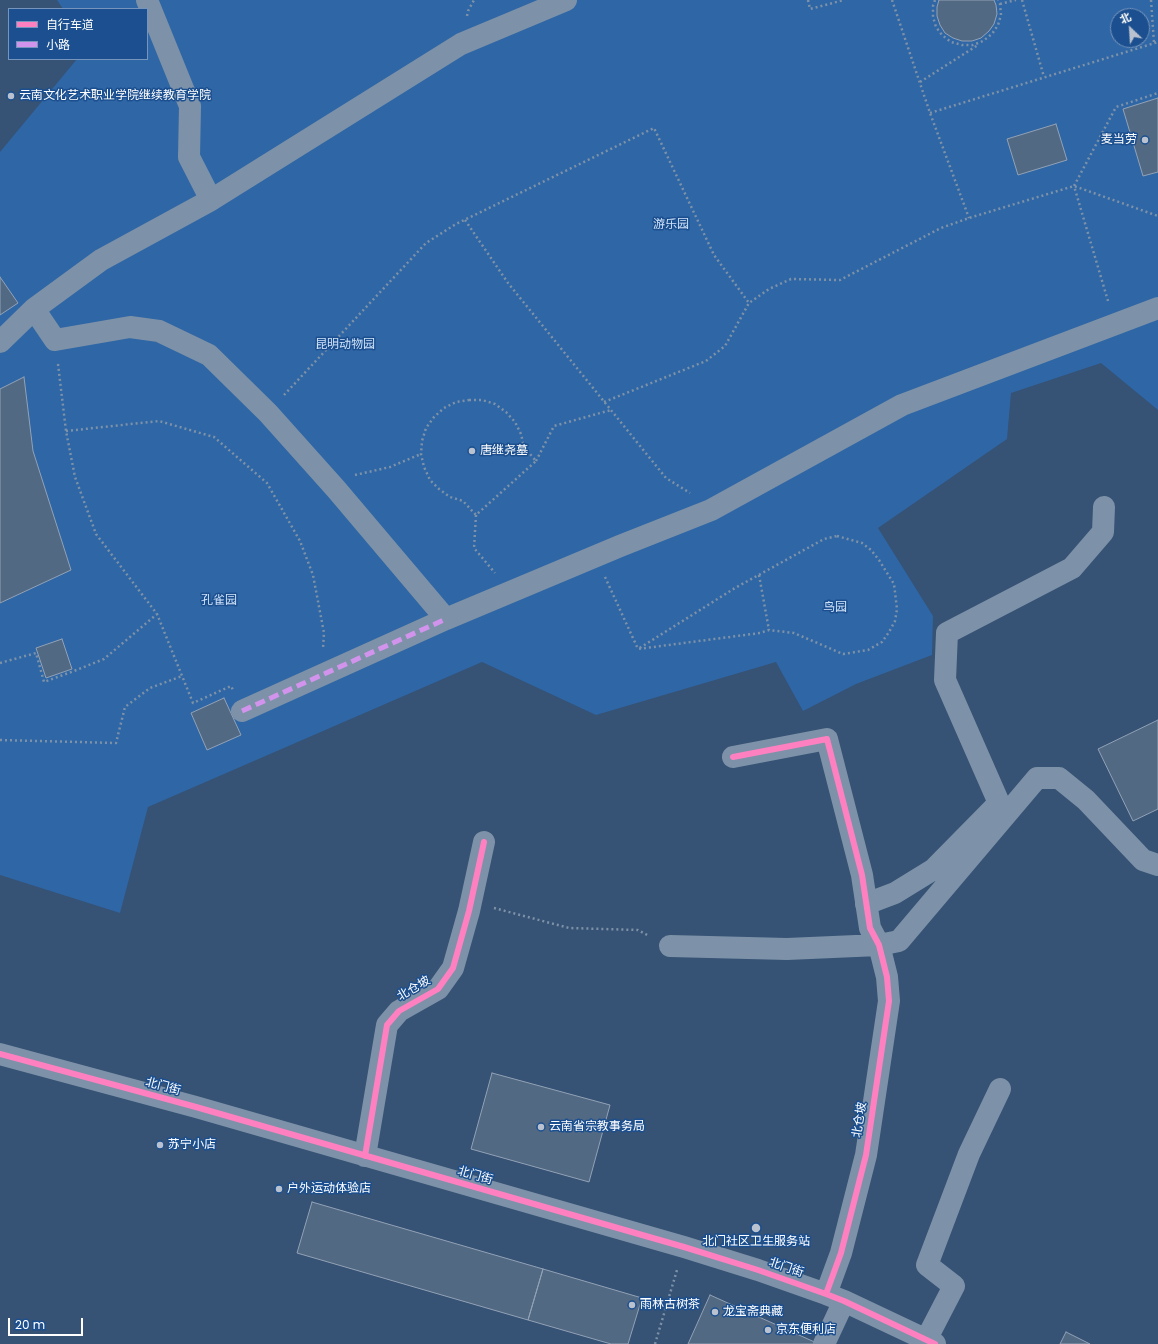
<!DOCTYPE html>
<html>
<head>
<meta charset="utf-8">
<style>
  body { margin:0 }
  #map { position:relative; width:1158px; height:1344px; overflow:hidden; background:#365274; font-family:Poppins,"Noto Sans SC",sans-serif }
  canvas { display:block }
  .legend { position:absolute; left:8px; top:8px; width:140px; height:52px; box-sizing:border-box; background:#1b4f8f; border:1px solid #7695bc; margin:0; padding:5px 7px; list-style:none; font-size:12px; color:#fff }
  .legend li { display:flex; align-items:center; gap:8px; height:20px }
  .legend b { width:20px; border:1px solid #7695bc }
  .north { position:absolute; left:1110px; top:8px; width:40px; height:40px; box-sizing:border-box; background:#1b4f8f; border:1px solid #7695bc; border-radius:50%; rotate:335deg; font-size:11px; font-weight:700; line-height:16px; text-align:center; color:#fff }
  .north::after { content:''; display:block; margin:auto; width:14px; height:18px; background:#b9c2ce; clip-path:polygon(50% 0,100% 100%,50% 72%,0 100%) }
  .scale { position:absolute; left:8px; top:1318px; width:75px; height:18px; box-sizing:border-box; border:2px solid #fff; border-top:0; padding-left:5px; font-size:12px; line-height:14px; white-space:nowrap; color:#fff; -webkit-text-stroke:3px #1b4f8f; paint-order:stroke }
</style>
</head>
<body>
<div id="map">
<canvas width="1158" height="1344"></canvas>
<ul class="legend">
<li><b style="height:5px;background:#ff80c0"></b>自行车道</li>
<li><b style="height:5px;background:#d193ec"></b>小路</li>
</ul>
<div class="north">北</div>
<div class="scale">20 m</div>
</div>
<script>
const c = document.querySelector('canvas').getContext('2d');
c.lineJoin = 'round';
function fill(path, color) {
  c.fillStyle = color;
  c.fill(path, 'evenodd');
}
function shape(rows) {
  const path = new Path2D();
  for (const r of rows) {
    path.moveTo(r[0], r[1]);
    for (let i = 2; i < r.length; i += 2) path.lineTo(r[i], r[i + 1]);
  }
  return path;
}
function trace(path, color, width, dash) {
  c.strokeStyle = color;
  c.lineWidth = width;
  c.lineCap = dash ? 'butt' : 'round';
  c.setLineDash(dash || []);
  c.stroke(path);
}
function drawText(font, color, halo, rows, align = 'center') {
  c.font = font + ' Poppins,"Noto Sans SC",sans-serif';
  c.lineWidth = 3;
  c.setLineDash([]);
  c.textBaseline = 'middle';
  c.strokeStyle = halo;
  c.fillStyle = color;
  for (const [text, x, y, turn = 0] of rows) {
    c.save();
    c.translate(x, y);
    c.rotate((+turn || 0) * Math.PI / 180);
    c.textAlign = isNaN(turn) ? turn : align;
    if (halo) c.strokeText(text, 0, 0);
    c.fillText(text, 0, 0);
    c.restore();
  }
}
fill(shape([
  [57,0,1158,0,1158,410,1101,363,1011,393,1007,439,878,528,933,616,932,655,856,684,803,711,776,662,596,715,482,662,148,807,120,913,0,875,0,152,77,59,147,59,147,9,63,9],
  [1118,16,1142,16,1142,40,1118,40]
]), '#2f66a5');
const building = shape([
  [939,0,994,0,996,5,997,14,994,24,989,31,981,38,972,41,962,41,953,38,945,33,940,25,937,16,937,7,939,0],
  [1158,98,1158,172,1143,176,1123,109,1158,98],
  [1056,124,1067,160,1018,175,1007,139,1056,124],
  [0,277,18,303,0,315,0,277],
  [24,377,33,451,71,570,0,603,0,389,24,377],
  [62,639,72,669,46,678,36,648,62,639],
  [224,698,241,735,207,750,191,713,224,698],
  [1158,720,1158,809,1133,821,1098,749,1158,720],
  [492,1073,610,1105,589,1182,471,1149,492,1073],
  [312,1202,543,1269,528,1320,297,1253,312,1202],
  [543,1269,642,1298,628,1344,611,1344,528,1320,543,1269],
  [710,1295,819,1344,688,1344,710,1295],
  [1066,1332,1090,1344,1060,1344,1066,1332]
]);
fill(building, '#526984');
trace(building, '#92a2b6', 1);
trace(shape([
  [808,0,810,9,844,0],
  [892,0,930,113,969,218],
  [935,0,933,6,933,17,936,27,942,35,951,42,962,45,973,45,983,41,992,34,998,25,1001,15,1000,4,998,0],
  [1022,0,1044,77],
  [1151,0,1154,43],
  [1000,4,1016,0],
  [467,16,468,11,474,0],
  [920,82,978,45],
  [930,113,1158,42],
  [465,220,508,283,666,478,690,493],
  [1108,301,1074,186,1116,107,1158,93],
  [58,364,66,431,75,477,96,534,157,614,193,703,231,686,233,690],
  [284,395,426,243,456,224,654,128,714,255,749,303],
  [469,400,482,400,495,404,506,412,515,422,521,434,524,447,536,461,476,515,463,501,450,497,439,489,430,480,424,467,421,454,422,441,426,428,434,417,444,408,456,402,469,400],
  [604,402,706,361,725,346,749,303,769,289,791,279,840,280,941,228,969,218,1074,186,1158,216],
  [66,431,159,421,214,437,267,483,300,541,313,575,324,633,323,648],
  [536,461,554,426,611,410],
  [355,475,390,467,421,454],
  [476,515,474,548,495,573],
  [837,536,862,543,871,550,879,560,894,584,897,609,895,621,889,632,882,642,868,650,843,654,794,633,769,630,760,633,638,649,735,588,824,539,837,536],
  [759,575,769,630],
  [605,577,638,649],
  [0,663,36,653,44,682,74,671,104,659,157,614],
  [0,740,116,743,125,707,150,688,182,676],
  [494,908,569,928,638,930,649,936],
  [655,1344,677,1270]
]), '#7d92a8', 2.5, [2, 3]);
trace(shape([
  [147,0,190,106,189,157,211,200],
  [34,309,55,340,130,327,159,331,209,355,268,413,336,489,446,619],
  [0,342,34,309,101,260,211,200,461,44,566,0],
  [242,711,446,619,620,546,711,510,902,405,1158,308],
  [733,757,827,739,862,875,870,928,879,945,887,977,889,1001,866,1155,841,1253,826,1294],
  [866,904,895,893,934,869,999,803,945,680,947,633,1072,568,1103,532,1104,507],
  [670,946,787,949,879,945,899,941,1037,778,1059,778,1086,800,1143,860,1158,865],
  [0,1054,196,1107,684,1247,758,1270,826,1294,844,1301,935,1344],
  [365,1156,387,1025,399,1011,438,989,453,968,469,911,484,842],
  [926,1340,954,1286,927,1265,969,1154,1000,1089],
  [824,1344,844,1301]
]), '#7d92a8', 22);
trace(shape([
  [242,711,446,619]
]), '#d193ec', 5, [10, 5]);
trace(shape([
  [733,757,827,739,862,875,870,928,879,945,887,977,889,1001,866,1155,841,1253,826,1294],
  [0,1054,196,1107,684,1247,758,1270,826,1294,844,1301,935,1344],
  [365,1156,387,1025,399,1011,438,989,453,968,469,911,484,842]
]), '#ff80c0', 6);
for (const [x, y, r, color] of [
  [11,96,4,"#b9c2ce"],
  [1145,140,4,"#b9c2ce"],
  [472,451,4,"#b9c2ce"],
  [541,1127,4,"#b9c2ce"],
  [160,1145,4,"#b9c2ce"],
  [279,1189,4,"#b9c2ce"],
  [756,1228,5,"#b9c2ce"],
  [632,1305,4,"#b9c2ce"],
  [715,1312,4,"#b9c2ce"],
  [768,1330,4,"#b9c2ce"]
]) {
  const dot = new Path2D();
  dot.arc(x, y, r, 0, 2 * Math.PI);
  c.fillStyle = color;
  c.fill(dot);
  trace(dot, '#1b4f8f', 1.5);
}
drawText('12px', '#fff', '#1b4f8f', [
  ["云南文化艺术职业学院继续教育学院",19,96],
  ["麦当劳",1137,140,"right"],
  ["唐继尧墓",480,451],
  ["云南省宗教事务局",549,1127],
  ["苏宁小店",168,1145],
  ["户外运动体验店",287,1189],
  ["北门社区卫生服务站",756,1242,"center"],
  ["雨林古树茶",640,1305],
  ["龙宝斋典藏",723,1312],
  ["京东便利店",776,1330]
], 'left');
drawText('12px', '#cfe3fa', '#1b4f8f', [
  ["游乐园",671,225],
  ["昆明动物园",345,345],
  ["孔雀园",219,601],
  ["鸟园",835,608]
]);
drawText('12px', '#fff', '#1b4f8f', [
  ["北仓坡",414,989,-31],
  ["北门街",163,1087,15],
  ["北仓坡",860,1120,-81],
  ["北门街",475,1176,16],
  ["北门街",786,1268,19]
]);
</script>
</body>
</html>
